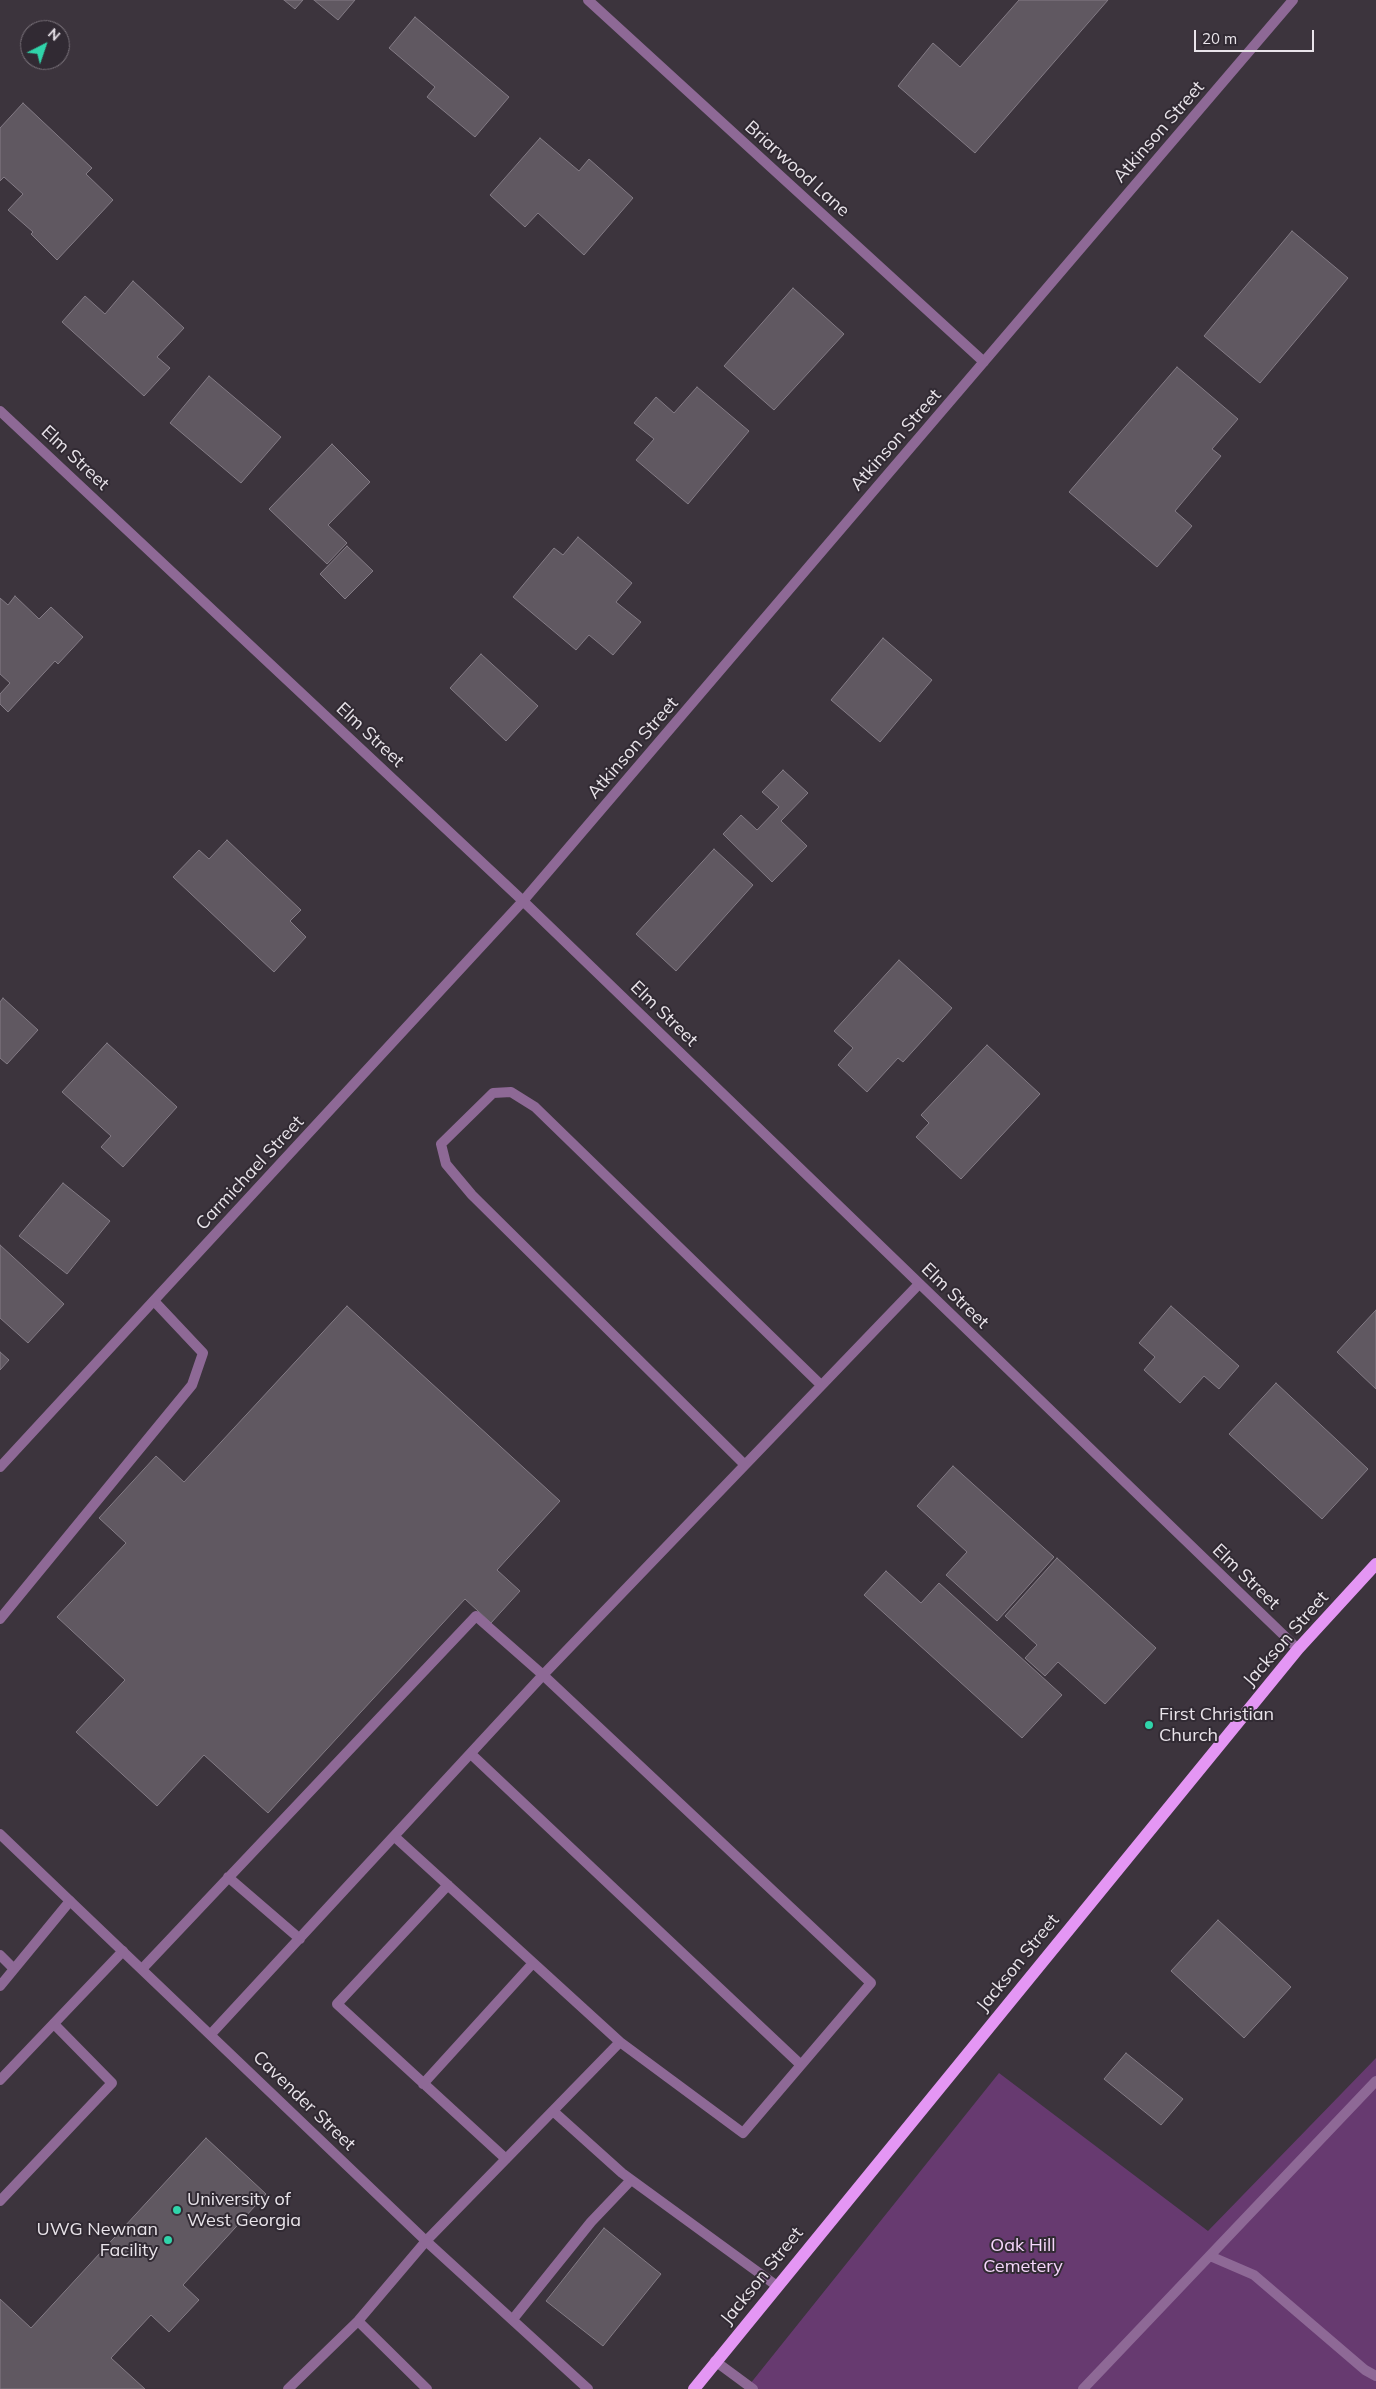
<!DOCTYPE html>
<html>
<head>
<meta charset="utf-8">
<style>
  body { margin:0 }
  #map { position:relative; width:1376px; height:2389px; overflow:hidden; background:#3c343d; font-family:Mulish,sans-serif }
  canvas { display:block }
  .north { position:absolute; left:20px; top:20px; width:50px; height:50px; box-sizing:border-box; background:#312a33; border:1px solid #7b747c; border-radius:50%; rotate:41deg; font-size:14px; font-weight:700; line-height:20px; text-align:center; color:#e9e4ea }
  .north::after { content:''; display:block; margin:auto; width:18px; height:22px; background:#30d4aa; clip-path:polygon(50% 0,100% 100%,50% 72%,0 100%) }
  .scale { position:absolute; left:1194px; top:30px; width:120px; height:22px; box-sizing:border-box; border:2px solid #e9e4ea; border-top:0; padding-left:6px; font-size:15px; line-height:18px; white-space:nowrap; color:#e9e4ea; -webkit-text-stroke:4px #312a33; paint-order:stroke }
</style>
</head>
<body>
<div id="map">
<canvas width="1376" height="2389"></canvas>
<div class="north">N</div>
<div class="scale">20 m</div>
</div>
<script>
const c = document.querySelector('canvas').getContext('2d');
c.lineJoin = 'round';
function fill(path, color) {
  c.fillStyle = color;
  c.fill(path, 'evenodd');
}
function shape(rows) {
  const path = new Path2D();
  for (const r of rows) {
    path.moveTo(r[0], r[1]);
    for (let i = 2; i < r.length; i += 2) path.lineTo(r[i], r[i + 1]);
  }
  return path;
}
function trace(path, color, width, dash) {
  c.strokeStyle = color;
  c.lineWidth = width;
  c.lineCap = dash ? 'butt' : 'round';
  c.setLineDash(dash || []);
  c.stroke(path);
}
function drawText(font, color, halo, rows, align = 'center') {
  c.font = font + ' Mulish,sans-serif';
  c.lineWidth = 4;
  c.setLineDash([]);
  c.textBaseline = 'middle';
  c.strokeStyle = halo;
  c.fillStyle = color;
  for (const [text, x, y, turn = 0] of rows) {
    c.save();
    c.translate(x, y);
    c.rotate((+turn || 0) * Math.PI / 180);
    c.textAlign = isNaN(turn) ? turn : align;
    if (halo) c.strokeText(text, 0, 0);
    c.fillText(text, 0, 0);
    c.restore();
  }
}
fill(shape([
  [1376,2058,1376,2389,746,2389,999,2073,1208,2231]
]), '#673a70');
const building = shape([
  [284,0,303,0,295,9,284,0],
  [314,0,355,0,338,20,314,0],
  [1019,0,1108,0,975,153,898,86,933,43,960,67,1019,0],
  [415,17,509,97,475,137,427,97,435,87,389,48,415,17],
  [23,103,92,168,86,174,113,200,57,260,31,234,33,232,8,210,23,194,4,177,0,181,0,128,23,103],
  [540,138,579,171,589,159,633,198,584,255,538,213,525,227,490,195,540,138],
  [1292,231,1348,278,1260,383,1204,336,1292,231],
  [133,281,184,328,157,357,170,368,144,396,62,322,85,296,105,314,133,281],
  [793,288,844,334,774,410,724,366,793,288],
  [1177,367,1238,419,1212,449,1221,456,1175,511,1192,526,1157,567,1069,492,1177,367],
  [209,376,281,437,241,483,170,423,209,376],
  [697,387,749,431,688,504,636,460,654,439,634,423,656,397,674,413,697,387],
  [332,444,370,482,328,525,347,543,327,564,269,509,332,444],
  [578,537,632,583,616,602,641,622,613,655,589,635,576,650,513,597,554,548,563,555,578,537],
  [347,546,373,571,345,599,320,574,347,546],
  [15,596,39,619,51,607,83,637,58,664,55,661,8,712,0,704,0,694,10,683,0,674,0,598,8,605,15,596],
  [883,638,932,680,880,742,831,700,883,638],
  [481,654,538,706,506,741,450,688,481,654],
  [783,770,808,793,781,821,807,846,772,882,723,834,741,815,757,830,779,807,762,792,783,770],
  [227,840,301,910,290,921,306,937,274,972,173,877,199,850,209,859,227,840],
  [714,849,753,885,676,971,636,934,714,849],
  [899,960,952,1008,903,1062,898,1058,867,1092,838,1065,853,1048,834,1031,899,960],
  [3,998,38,1030,7,1064,0,1058,0,1002,3,998],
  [107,1043,177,1107,123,1167,101,1147,111,1136,62,1092,107,1043],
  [987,1045,1040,1094,961,1179,916,1137,929,1123,921,1115,987,1045],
  [63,1183,110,1221,67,1274,19,1236,63,1183],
  [0,1245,64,1304,28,1343,0,1318,0,1245],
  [347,1306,560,1501,497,1570,520,1591,491,1623,465,1599,268,1813,204,1755,157,1806,76,1732,125,1680,57,1617,126,1543,99,1518,156,1456,184,1482,347,1306],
  [1171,1306,1239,1366,1219,1389,1204,1376,1180,1403,1144,1370,1155,1357,1139,1343,1171,1306],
  [1376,1310,1376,1389,1337,1352,1376,1310],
  [0,1352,9,1360,0,1370,0,1352],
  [1276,1383,1368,1469,1322,1519,1229,1434,1276,1383],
  [953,1466,1054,1557,997,1621,946,1575,967,1552,917,1506,953,1466],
  [1057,1558,1156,1648,1105,1704,1058,1662,1045,1676,1025,1658,1037,1645,1005,1616,1057,1558],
  [886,1571,921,1603,939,1583,1062,1695,1022,1738,864,1595,886,1571],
  [1218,1920,1291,1987,1244,2038,1171,1971,1218,1920],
  [1126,2053,1183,2099,1161,2125,1104,2079,1126,2053],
  [206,2138,266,2194,183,2285,199,2300,169,2332,151,2315,111,2358,145,2389,0,2389,0,2299,31,2328,206,2138],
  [604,2228,661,2274,603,2346,546,2301,604,2228]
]);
fill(building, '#605861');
trace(building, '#837b85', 1);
trace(shape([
  [745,1465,472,1195,446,1164,441,1144,493,1093,511,1092,535,1107,821,1385],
  [0,1619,192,1385,203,1353,154,1301],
  [471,1754,801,2065],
  [395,1837,620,2042],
  [228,1877,300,1939],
  [448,1885,337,2004,506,2159],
  [0,1955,14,1969],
  [142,1969,476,1616,543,1675,919,1284],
  [0,1986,70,1901],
  [211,2034,543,1675,871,1983,743,2133,620,2042,426,2241,358,2321,288,2389],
  [0,2080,123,1951],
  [423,2084,533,1963],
  [553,2111,622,2173,777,2286],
  [0,2201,112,2083,54,2024],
  [1210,2256,1254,2275,1365,2370,1376,2376],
  [513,2319,591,2222,631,2180],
  [358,2321,427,2389],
  [715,2361,753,2389],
  [1083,2389,1376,2081]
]), '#8e6996', 10);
trace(shape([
  [588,0,984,362],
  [0,411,523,901,1298,1649],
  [0,1467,523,901,1293,0],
  [0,1834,426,2241,588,2389]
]), '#8e6996', 10);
trace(shape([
  [694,2389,1298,1649,1376,1564]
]), '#e496f4', 12);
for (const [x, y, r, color] of [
  [1149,1725,5,"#30d4aa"],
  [177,2210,5,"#30d4aa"],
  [168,2240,5,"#30d4aa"]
]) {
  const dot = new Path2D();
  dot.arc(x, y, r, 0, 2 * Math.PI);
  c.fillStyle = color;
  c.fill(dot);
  trace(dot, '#312a33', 2);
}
drawText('18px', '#e9e4ea', '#312a33', [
  ["Atkinson Street",1159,132,-49],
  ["Briarwood Lane",797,169,42],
  ["Atkinson Street",896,440,-49],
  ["Elm Street",75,458,43],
  ["Elm Street",370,735,43],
  ["Atkinson Street",633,748,-49],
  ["Elm Street",664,1014,44],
  ["Carmichael Street",250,1173,-47],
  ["Elm Street",955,1296,44],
  ["Elm Street",1246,1577,44],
  ["Jackson Street",1286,1639,-49],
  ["Jackson Street",1018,1963,-51],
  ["Cavender Street",304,2101,44],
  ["Jackson Street",762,2276,-51]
]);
drawText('18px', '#e9e4ea', '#312a33', [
  ["First Christian",1159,1715],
  ["Church",1159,1736],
  ["University of",187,2200],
  ["West Georgia",187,2221],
  ["UWG Newnan",158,2230,"right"],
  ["Facility",158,2251,"right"]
], 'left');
drawText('18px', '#f6d7fc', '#312a33', [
  ["Oak Hill",1023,2246],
  ["Cemetery",1023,2267]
]);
</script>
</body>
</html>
